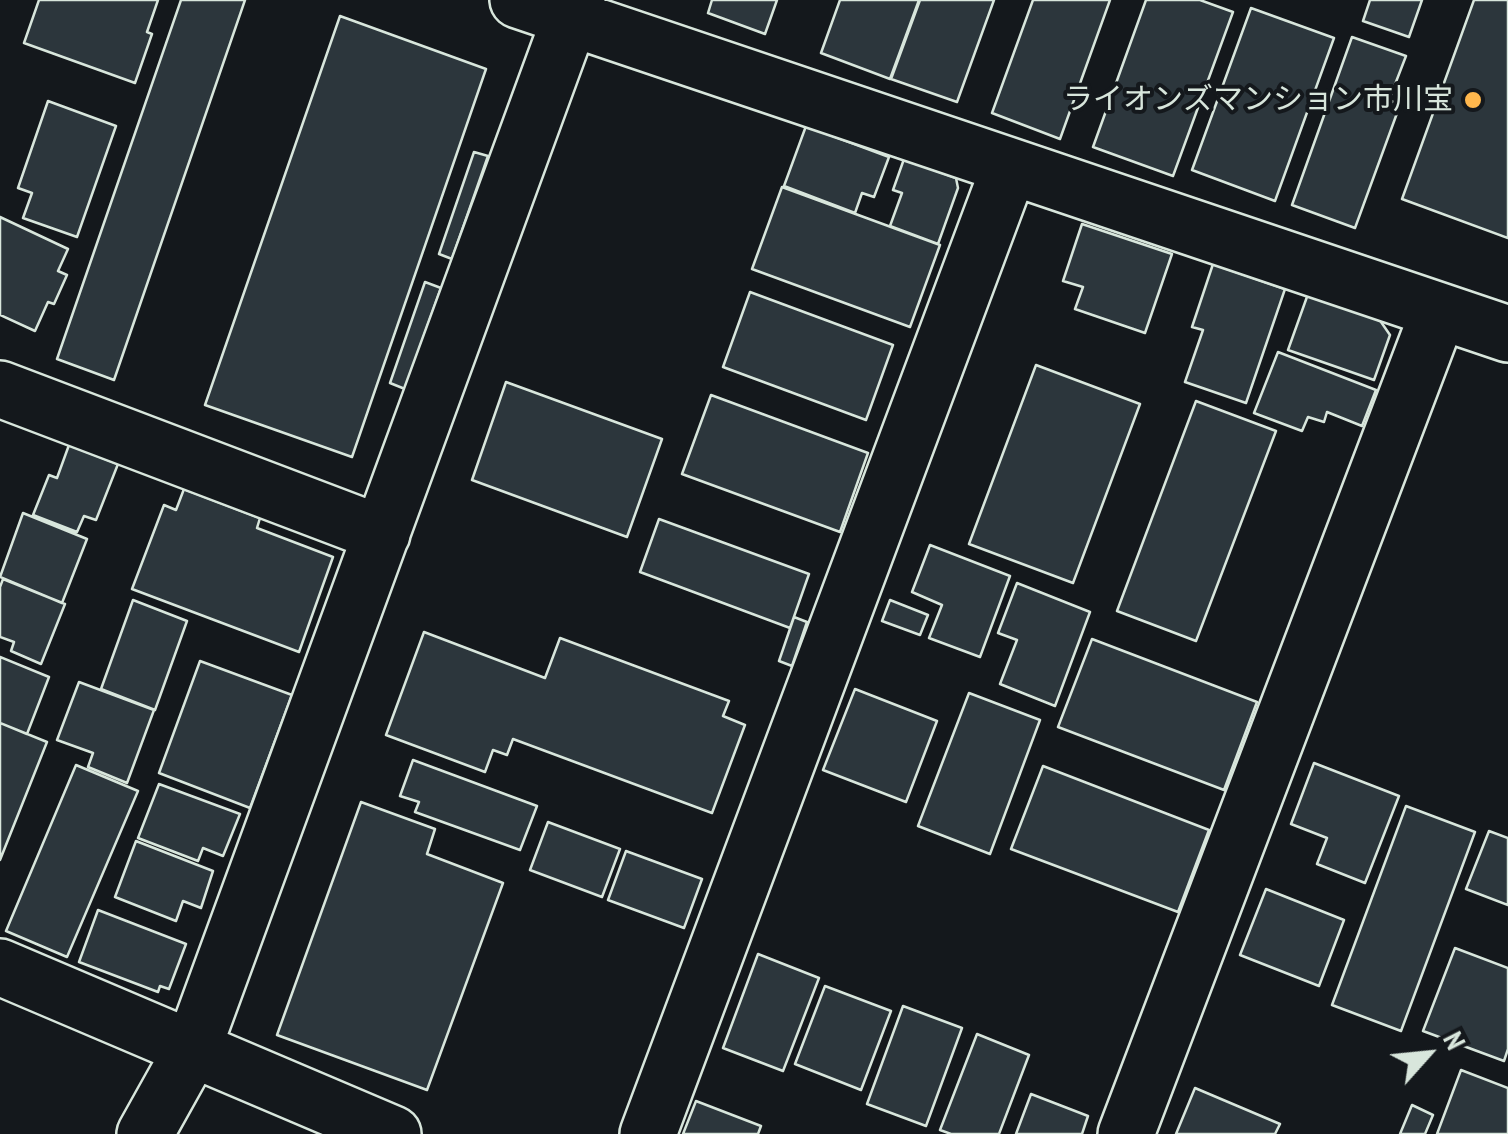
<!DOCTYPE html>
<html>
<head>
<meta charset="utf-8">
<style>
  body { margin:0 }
  #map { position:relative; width:1508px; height:1134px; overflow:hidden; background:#14181c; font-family:"PT Sans Narrow",sans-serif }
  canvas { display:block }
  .north { position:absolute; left:1378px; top:1004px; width:100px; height:100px; -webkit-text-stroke:8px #14181c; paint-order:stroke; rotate:63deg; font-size:28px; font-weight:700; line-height:40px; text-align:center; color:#d8e6dc }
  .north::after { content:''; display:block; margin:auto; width:35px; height:45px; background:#d8e6dc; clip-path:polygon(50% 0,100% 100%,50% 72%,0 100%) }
</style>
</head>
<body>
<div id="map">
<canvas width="1508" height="1134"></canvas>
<div class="north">N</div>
</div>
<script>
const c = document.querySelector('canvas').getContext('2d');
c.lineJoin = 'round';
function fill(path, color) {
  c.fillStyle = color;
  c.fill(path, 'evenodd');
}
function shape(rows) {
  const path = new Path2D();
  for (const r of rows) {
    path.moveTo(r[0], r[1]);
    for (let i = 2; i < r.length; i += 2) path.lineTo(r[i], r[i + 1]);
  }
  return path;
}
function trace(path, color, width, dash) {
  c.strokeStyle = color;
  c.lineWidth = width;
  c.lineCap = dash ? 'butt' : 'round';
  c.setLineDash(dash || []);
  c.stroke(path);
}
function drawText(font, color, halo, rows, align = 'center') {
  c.font = font + ' "PT Sans Narrow","Noto Sans JP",sans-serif';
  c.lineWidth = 8;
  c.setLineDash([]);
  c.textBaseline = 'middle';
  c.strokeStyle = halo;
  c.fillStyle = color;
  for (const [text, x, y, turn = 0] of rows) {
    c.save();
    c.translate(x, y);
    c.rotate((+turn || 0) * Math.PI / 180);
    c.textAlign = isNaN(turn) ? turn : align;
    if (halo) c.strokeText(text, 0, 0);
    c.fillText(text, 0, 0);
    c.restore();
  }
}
const building = shape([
  [39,0,158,0,147,32,152,34,135,83,24,43,39,0],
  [181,0,245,0,114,380,57,359,181,0],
  [712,0,777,0,765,34,708,13,712,0],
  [840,0,919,0,890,79,821,53,840,0],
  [920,0,994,0,957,102,891,79,920,0],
  [1033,0,1110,0,1060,139,992,113,1033,0],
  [1146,0,1200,0,1233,12,1173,176,1093,147,1146,0],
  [1370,0,1422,0,1409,37,1363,21,1370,0],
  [1474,0,1508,0,1508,238,1402,199,1474,0],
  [1251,8,1334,38,1275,201,1192,170,1251,8],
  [340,16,486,69,352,457,205,405,340,16],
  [1352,37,1406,56,1389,100,1400,105,1355,228,1292,205,1352,37],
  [48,101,116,126,77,237,23,218,32,193,18,188,48,101],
  [806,126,889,157,874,197,862,193,855,213,784,186,806,126],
  [474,152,488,156,452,259,439,254,474,152],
  [904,159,956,178,958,188,938,244,890,226,902,193,893,190,904,159],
  [782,187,940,245,910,327,752,269,782,187],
  [0,217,68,249,58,271,67,275,54,304,48,302,35,331,0,315,0,217],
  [1082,224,1172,254,1145,333,1075,309,1083,287,1063,281,1082,224],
  [1213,264,1285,289,1246,403,1185,382,1203,330,1192,327,1213,264],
  [425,282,441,288,405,389,390,383,425,282],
  [750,292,893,345,866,420,723,367,750,292],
  [1308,294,1379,319,1390,335,1374,380,1288,350,1308,294],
  [1278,352,1376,390,1362,426,1327,412,1324,422,1308,417,1302,431,1254,413,1278,352],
  [1036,365,1140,404,1073,583,969,544,1036,365],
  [506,382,662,439,627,537,472,480,506,382],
  [711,395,868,453,840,532,682,474,711,395],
  [1196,401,1276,431,1196,641,1117,611,1196,401],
  [69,445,118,464,96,520,84,516,77,532,33,515,49,475,57,478,69,445],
  [184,489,260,518,257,528,333,557,299,652,132,589,164,505,176,510,184,489],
  [23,513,87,539,62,603,0,577,23,513],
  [659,519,809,574,790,628,640,572,659,519],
  [930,545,1010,576,980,657,929,638,942,605,912,592,930,545],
  [3,579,65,604,41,664,11,651,14,642,0,637,0,587,3,579],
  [1017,583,1090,612,1055,706,1000,684,1017,640,998,633,1017,583],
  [133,600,187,621,155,710,101,689,133,600],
  [890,600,928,615,920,635,882,621,890,600],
  [794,617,807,622,792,666,779,661,794,617],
  [424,632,545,678,560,638,729,701,723,716,745,725,712,813,513,739,507,755,493,750,485,772,386,735,424,632],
  [1092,639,1257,702,1224,790,1058,727,1092,639],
  [0,657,49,677,27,734,0,723,0,657],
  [200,661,292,695,250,808,159,773,200,661],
  [79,682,154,710,127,783,88,767,93,753,57,740,79,682],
  [855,689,937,721,906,802,823,770,855,689],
  [969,693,1040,720,990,854,918,826,969,693],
  [0,723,47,742,0,860,0,723],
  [413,760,537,806,520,850,415,812,419,802,400,796,413,760],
  [1314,763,1399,796,1365,883,1317,864,1327,838,1291,824,1314,763],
  [76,765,138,791,67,957,6,931,76,765],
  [1043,766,1209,830,1178,912,1011,849,1043,766],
  [159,784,240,814,223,856,203,848,198,861,138,838,159,784],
  [361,802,435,829,427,854,503,883,427,1090,277,1035,361,802],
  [1406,806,1475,832,1401,1031,1332,1005,1406,806],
  [548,822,620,849,602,897,530,870,548,822],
  [1489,831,1508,838,1508,905,1466,889,1489,831],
  [136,841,213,871,201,908,183,901,176,921,115,897,136,841],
  [626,851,702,879,684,928,608,900,626,851],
  [1266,889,1344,920,1319,986,1240,955,1266,889],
  [98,910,186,944,169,989,160,986,158,992,79,962,98,910],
  [1455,948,1508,968,1508,1049,1504,1061,1423,1031,1455,948],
  [758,954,819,978,783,1071,723,1048,758,954],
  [825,986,891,1011,861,1090,795,1064,825,986],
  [903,1006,962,1028,926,1126,867,1104,903,1006],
  [977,1034,1029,1055,999,1134,951,1134,940,1130,977,1034],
  [1461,1070,1508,1088,1508,1134,1437,1134,1461,1070],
  [1195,1088,1280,1124,1275,1134,1176,1134,1195,1088],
  [1031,1094,1088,1116,1082,1134,1016,1134,1031,1094],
  [696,1101,761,1126,758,1134,683,1134,696,1101],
  [1412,1105,1433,1115,1425,1134,1400,1134,1412,1105]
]);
fill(building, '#2c363c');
trace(building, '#d8e6dc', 2.5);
const minor = shape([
  [518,0,1508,334],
  [0,389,382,534],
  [0,967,393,1134],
  [145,1134,193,1048,577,0],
  [648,1134,1010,166],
  [1126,1134,1439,311]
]);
trace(minor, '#d8e6dc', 60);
trace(minor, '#14181c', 55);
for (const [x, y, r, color] of [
  [1473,100,10,"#ffb74d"]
]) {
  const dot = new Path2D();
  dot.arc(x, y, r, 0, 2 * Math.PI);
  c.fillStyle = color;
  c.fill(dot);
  trace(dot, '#14181c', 4);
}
drawText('30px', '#d8e6dc', '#14181c', [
  ["ライオンズマンション市川宝",1453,100]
], 'right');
</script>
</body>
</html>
